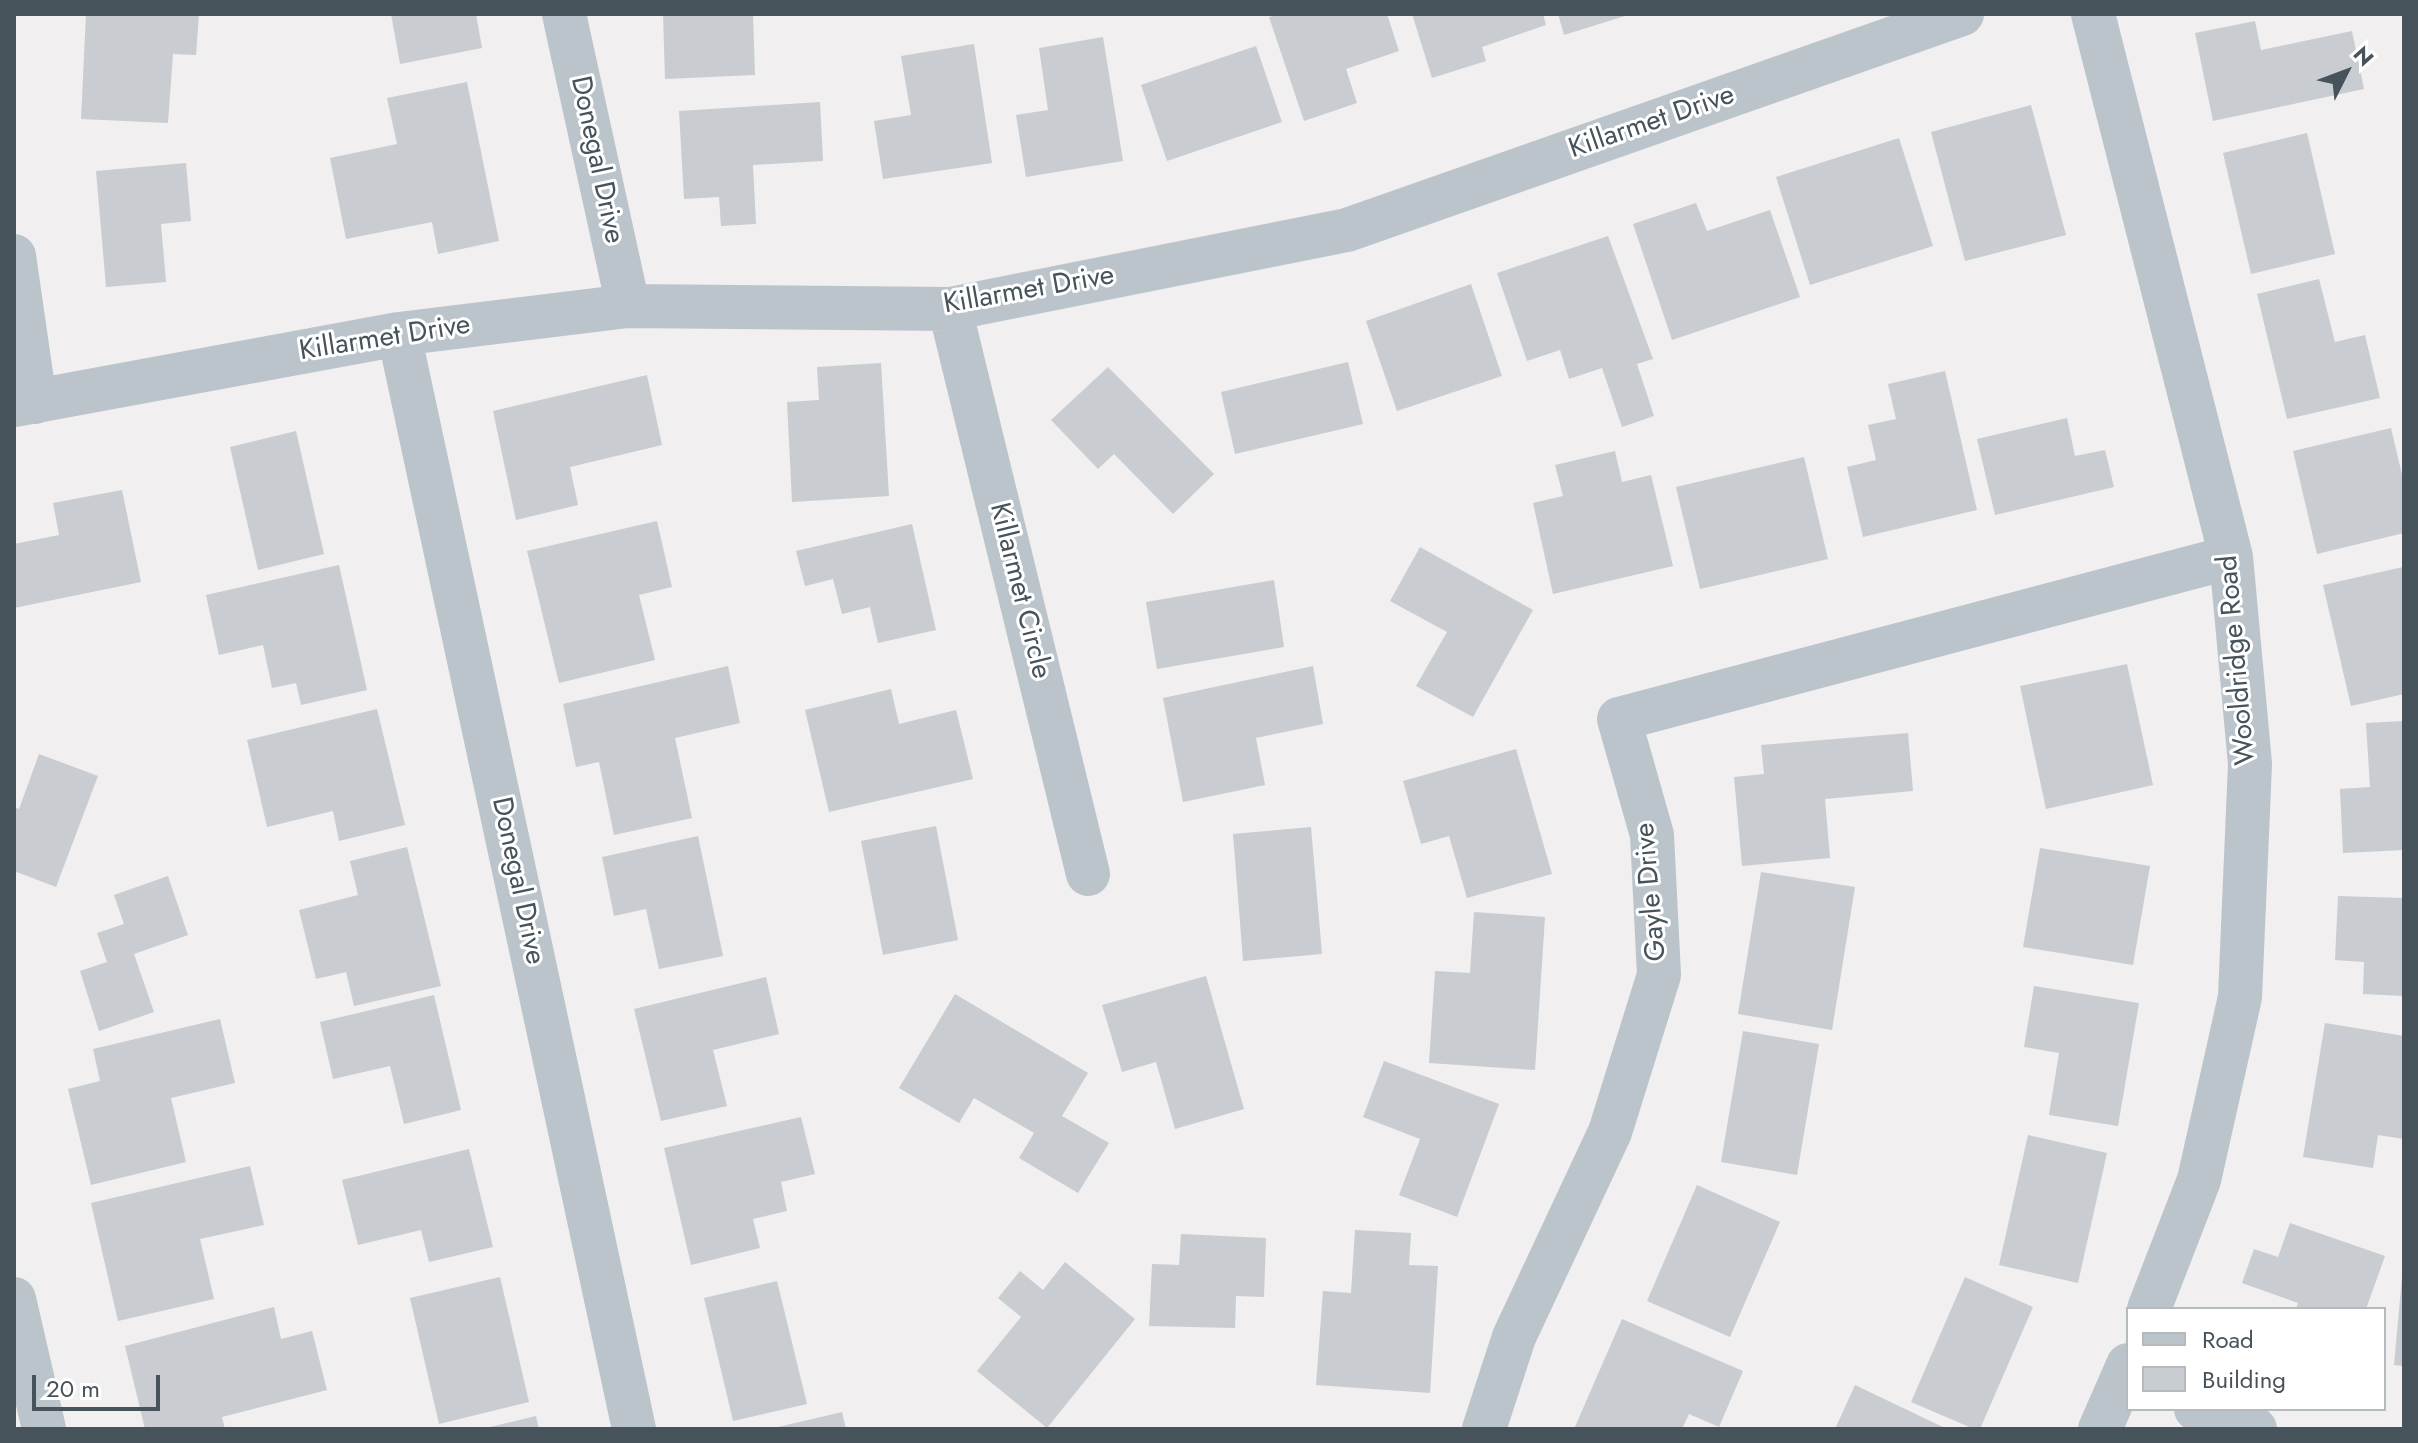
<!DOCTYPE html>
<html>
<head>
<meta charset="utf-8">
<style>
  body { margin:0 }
  #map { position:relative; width:2418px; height:1443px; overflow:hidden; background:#f1efef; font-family:Jost,sans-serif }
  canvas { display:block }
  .frame { position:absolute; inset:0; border:16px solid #47535b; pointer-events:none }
  .legend { position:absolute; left:2126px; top:1307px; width:260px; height:104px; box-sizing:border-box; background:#fff; border:2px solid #b5babd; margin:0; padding:10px 14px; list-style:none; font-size:24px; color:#47535b }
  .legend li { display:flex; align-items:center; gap:16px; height:40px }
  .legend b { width:40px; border:2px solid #b5babd }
  .north { position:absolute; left:2306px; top:32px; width:80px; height:80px; -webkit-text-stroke:6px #fff; paint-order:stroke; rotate:48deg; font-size:22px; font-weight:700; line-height:32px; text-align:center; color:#47535b }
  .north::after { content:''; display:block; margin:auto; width:28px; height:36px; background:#47535b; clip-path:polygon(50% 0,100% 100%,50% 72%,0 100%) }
  .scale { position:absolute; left:32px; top:1375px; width:128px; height:36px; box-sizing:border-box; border:4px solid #47535b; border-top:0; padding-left:10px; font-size:24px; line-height:28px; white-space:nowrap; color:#47535b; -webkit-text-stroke:6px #fff; paint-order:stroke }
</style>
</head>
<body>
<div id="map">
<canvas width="2418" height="1443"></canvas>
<div class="frame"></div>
<ul class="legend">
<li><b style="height:10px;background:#bbc4cb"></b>Road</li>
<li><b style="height:22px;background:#c9ccd1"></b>Building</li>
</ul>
<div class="north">N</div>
<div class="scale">20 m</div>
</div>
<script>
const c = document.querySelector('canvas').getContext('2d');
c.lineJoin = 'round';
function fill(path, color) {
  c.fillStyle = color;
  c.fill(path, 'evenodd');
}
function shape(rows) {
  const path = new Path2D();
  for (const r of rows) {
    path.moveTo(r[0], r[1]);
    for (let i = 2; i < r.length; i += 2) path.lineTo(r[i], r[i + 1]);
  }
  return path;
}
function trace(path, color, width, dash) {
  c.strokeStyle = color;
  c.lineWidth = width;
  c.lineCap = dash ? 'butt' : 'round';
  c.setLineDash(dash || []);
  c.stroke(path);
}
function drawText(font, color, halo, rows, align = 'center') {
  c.font = font + ' Jost,sans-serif';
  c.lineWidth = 6;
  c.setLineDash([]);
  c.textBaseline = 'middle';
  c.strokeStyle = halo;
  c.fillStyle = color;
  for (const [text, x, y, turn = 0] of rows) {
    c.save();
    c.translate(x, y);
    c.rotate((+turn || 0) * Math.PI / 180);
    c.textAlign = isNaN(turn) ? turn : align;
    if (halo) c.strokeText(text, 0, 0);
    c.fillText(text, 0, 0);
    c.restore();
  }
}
fill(shape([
  [86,14,199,14,196,55,173,54,168,123,81,119],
  [391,14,476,14,482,48,400,64],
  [663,14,753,14,755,75,665,79],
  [1280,14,1387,14,1399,51,1346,69,1357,103,1304,121,1269,17],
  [1412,14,1543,14,1546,25,1482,47,1486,61,1432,78],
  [1558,14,1628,14,1628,15,1564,35],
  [2255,21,2261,50,2352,31,2364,89,2213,121,2195,33],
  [1103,37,1123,161,1026,177,1016,115,1048,110,1039,48],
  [974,44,992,163,883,179,874,121,911,115,901,56],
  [1256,46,1282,122,1167,161,1141,85],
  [467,82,499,241,438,254,432,222,346,239,330,158,397,144,387,98],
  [820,102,823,161,753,165,756,224,721,226,719,197,684,199,679,111],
  [2031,105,2066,235,1965,261,1931,132],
  [2307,133,2335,254,2251,274,2223,153],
  [1899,138,1933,246,1810,285,1776,177],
  [186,163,191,221,161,224,166,282,106,287,96,171],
  [1696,203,1707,231,1770,210,1800,297,1672,340,1633,224],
  [1608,236,1653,359,1637,364,1654,416,1622,427,1602,368,1569,379,1560,350,1527,361,1497,273],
  [2319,279,2335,342,2365,335,2380,398,2287,419,2257,294],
  [1471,284,1502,376,1397,411,1366,321],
  [1348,362,1363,424,1235,454,1221,392],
  [881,363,889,496,792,502,787,402,819,400,817,367],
  [1108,367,1214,474,1173,514,1114,454,1098,469,1051,420],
  [1945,371,1977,510,1863,537,1847,467,1876,460,1868,425,1896,419,1888,384],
  [647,375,662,445,570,467,578,505,516,520,493,411],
  [2067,418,2075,456,2105,450,2114,487,1995,515,1977,439],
  [2391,428,2404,483,2404,533,2317,554,2293,451],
  [296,431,324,554,258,570,230,447],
  [1615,451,1622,482,1651,475,1673,566,1553,594,1533,503,1563,496,1555,465],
  [1804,457,1828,559,1700,589,1676,487],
  [122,490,141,582,14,608,14,544,59,535,53,503],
  [657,521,672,587,639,595,655,660,559,683,527,551],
  [912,524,936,630,878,643,870,607,842,614,833,579,805,586,796,551],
  [1420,547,1533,610,1473,717,1416,686,1447,632,1390,601],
  [339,565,367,690,301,705,296,683,272,688,263,645,219,655,206,595],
  [2403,567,2404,694,2351,706,2323,585],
  [1274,580,1284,647,1157,669,1146,602],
  [2127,664,2153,785,2046,809,2020,686],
  [728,666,740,723,675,738,692,818,614,835,599,762,576,767,563,704],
  [1313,666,1323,724,1256,738,1265,785,1183,802,1163,698],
  [891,689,899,724,956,710,973,779,829,812,805,710],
  [377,709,405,825,339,841,333,811,267,827,247,740],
  [2404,721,2404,850,2343,853,2340,789,2370,787,2366,723],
  [1908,733,1913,791,1825,799,1830,858,1742,866,1734,777,1764,774,1761,745],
  [1516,749,1552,874,1467,898,1449,836,1421,844,1403,781],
  [39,754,98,776,56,887,14,871,14,807,19,809],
  [936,826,958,940,883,955,861,841],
  [1311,827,1322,954,1243,961,1233,834],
  [698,836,723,956,659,969,646,909,614,916,602,857],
  [407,847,441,986,354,1006,346,972,316,979,299,910,358,895,350,861],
  [2040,848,2150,866,2133,965,2023,947],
  [1761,872,1855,887,1832,1030,1738,1014],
  [168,876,188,935,134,954,154,1012,99,1031,80,971,107,962,97,933,124,924,114,895],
  [2338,896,2404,898,2404,996,2363,994,2364,962,2335,960],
  [1474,912,1545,917,1535,1070,1429,1063,1435,971,1470,973],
  [1206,976,1244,1109,1175,1129,1156,1062,1122,1072,1102,1005],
  [766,977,779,1034,713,1050,727,1106,661,1121,634,1009],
  [2034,986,2139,1003,2118,1126,2049,1115,2059,1053,2024,1047],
  [955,994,1088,1073,1062,1116,1109,1143,1078,1193,1019,1158,1034,1133,974,1098,959,1123,899,1088],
  [434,995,461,1110,404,1124,390,1066,333,1079,320,1022],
  [220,1019,235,1083,171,1098,186,1162,91,1185,68,1089,100,1081,93,1049],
  [2325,1023,2404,1036,2404,1139,2378,1135,2373,1168,2303,1157],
  [1743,1031,1819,1044,1797,1175,1721,1162],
  [1384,1061,1499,1104,1457,1217,1399,1195,1420,1139,1363,1117],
  [801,1117,815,1174,781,1182,787,1211,753,1219,760,1248,691,1265,664,1148],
  [2028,1135,2107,1153,2078,1283,1999,1265],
  [469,1149,493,1247,429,1262,421,1230,358,1245,342,1180],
  [250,1166,264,1225,200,1239,214,1299,118,1321,91,1203],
  [1697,1185,1780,1222,1730,1337,1647,1301],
  [2290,1223,2385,1256,2366,1309,2296,1309,2298,1303,2242,1283,2254,1249,2278,1257],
  [1355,1230,1411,1233,1409,1265,1438,1266,1430,1393,1316,1385,1323,1291,1351,1293],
  [1181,1234,1266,1238,1264,1297,1236,1296,1235,1328,1149,1326,1152,1264,1179,1265],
  [1065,1262,1135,1319,1047,1428,977,1371,1021,1317,998,1298,1020,1271,1043,1290],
  [500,1277,529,1402,439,1424,410,1298],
  [1965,1277,2033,1307,1980,1429,1974,1429,1911,1402],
  [2402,1277,2404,1277,2404,1366,2394,1365],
  [777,1281,807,1404,733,1421,704,1298],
  [274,1307,281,1339,312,1331,327,1390,222,1417,225,1429,145,1429,125,1346],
  [1622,1319,1743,1371,1719,1427,1689,1414,1682,1429,1574,1429],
  [1855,1385,1947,1429,1835,1429],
  [842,1412,846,1429,774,1429,774,1428],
  [536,1416,539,1429,486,1429,486,1428]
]), '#c9ccd1');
trace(shape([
  [564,14,628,306],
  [2093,14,2231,557,2250,764,2240,997,2199,1180,2149,1309],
  [14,256,35,402],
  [950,309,1088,874],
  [399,334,634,1429],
  [14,405,399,334,628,306,950,309,1347,230,1962,14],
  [14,1299,44,1429],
  [2196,1409,2255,1429],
  [1484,1429,1514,1337,1610,1132,1659,975,1652,835,1619,719,2231,557],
  [2100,1429,2128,1365]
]), '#bbc4cb', 44);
drawText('28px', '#47535b', '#fff', [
  ["Killarmet Drive",1652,123,-19],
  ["Donegal Drive",596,160,78],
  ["Killarmet Drive",1029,291,-10],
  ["Killarmet Drive",385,339,-9],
  ["Killarmet Circle",1019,591,76],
  ["Wooldridge Road",2238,660,-95],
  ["Donegal Drive",517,881,78],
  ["Gayle Drive",1652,892,-95]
]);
</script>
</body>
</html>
